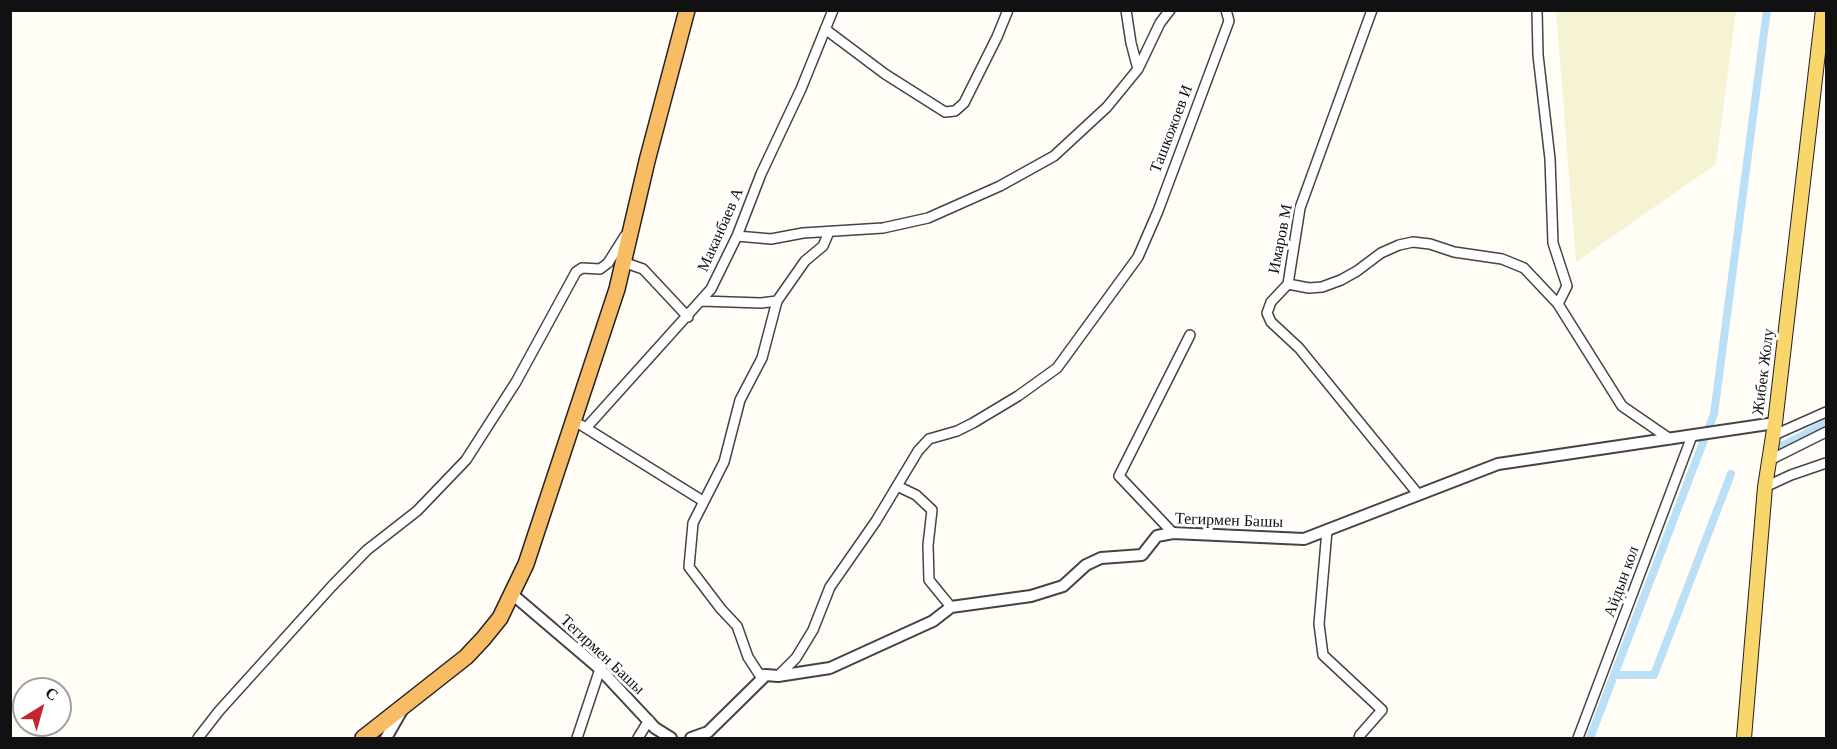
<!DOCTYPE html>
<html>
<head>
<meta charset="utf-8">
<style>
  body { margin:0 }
  #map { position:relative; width:1837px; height:749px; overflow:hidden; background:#fffdf5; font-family:Georgia,serif }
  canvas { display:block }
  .frame { position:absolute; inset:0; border:12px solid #111; pointer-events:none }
  .north { position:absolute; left:12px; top:677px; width:60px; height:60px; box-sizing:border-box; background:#fff; border:2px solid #a0a0a0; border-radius:50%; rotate:37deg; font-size:16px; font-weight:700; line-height:24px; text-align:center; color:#111 }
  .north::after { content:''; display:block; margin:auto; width:21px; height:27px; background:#c4262e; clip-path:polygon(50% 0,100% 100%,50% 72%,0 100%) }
</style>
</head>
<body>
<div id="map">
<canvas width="1837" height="749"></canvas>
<div class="frame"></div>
<div class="north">С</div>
</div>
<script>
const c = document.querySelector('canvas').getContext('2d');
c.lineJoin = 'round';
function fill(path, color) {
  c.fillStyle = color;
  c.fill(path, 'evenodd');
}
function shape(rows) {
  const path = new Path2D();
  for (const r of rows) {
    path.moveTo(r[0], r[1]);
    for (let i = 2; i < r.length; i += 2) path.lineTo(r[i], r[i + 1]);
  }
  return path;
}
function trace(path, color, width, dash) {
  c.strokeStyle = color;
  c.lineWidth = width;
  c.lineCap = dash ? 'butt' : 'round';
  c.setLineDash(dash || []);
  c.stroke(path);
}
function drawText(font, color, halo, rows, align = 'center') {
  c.font = font + ' Georgia,serif';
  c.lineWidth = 6;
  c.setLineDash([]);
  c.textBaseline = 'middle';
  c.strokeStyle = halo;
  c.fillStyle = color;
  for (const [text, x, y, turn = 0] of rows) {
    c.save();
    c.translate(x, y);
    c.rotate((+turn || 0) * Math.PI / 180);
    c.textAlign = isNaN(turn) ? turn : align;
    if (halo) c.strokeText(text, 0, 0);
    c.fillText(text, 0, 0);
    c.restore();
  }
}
fill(shape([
  [1556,11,1736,11,1716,164,1576,262]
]), '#f6f3d4');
trace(shape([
  [1709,427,1714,414,1767,10],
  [1780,447,1826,423],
  [1614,675,1654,675,1731,474],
  [1590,738,1704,440]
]), '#b9e0f7', 8);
const minor = shape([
  [1126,10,1131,43,1138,69],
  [1372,10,1300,208,1288,284,1271,302,1267,313,1271,322,1299,348,1418,494],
  [1537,10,1538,55,1550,159,1553,243,1567,286,1558,304],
  [825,29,885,74,945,112,955,111,964,103,997,37,1008,10],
  [737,236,771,239,803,233,883,228,928,218,1000,186,1054,156,1107,107,1138,69,1160,23,1170,10],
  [623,262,643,269,688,317],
  [1288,284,1309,288,1322,287,1341,280,1357,271,1381,253,1399,245,1413,242,1430,244,1454,252,1502,259,1524,268,1558,304,1622,406,1670,439],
  [701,301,761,303,777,301],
  [581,425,703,501],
  [586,428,711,289,737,236,761,174,801,89,833,10],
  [1772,436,1826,412],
  [1768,461,1826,432],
  [897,486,916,495,932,510,928,545,929,580,951,607],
  [1765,487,1791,475,1826,463],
  [1327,530,1319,624,1323,655,1382,710,1360,735,1359,738],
  [1173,533,1119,476,1190,335],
  [766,675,759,674,748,657,737,626,721,609,689,567,693,523,724,462,740,400,762,358,777,301,805,261,823,246,829,232],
  [778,676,796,658,813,630,830,587,876,521,918,451,929,439,957,431,973,423,1018,396,1057,368,1138,257,1158,211,1229,21,1226,10],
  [198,738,219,711,332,586,367,550,417,511,466,460,516,382,576,272,582,268,600,269,608,263,625,236],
  [577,738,600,669],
  [638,738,649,720],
  [1578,738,1692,436]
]);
const tertiary = shape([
  [512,594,600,669,655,728,671,738],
  [386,738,402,710],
  [691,738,708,732,766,675,778,676,830,668,933,621,951,607,1031,596,1063,586,1086,565,1101,558,1142,555,1157,536,1173,533,1304,539,1498,464,1775,423]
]);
const primary = shape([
  [1744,738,1765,487,1775,423,1823,10]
]);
const trunk = shape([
  [363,738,466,657,483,639,500,618,526,564,617,289,647,161,687,10]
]);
trace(minor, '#444', 12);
trace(tertiary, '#444', 14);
trace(primary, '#222', 16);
trace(trunk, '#222', 18);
trace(minor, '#fff', 9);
trace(tertiary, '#fff', 10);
trace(primary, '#f9d66b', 14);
trace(trunk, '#f7bc64', 15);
drawText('16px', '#111', '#fff', [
  ["Ташкожоев И",1172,129,-69],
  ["Маканбаев А",721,230,-66],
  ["Имаров М",1281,239,-79],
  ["Жибек Жолу",1764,372,-83],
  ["Тегирмен Башы",1229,521,2],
  ["Айдын кол",1622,582,-70],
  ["Тегирмен Башы",602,655,43]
]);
</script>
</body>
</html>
